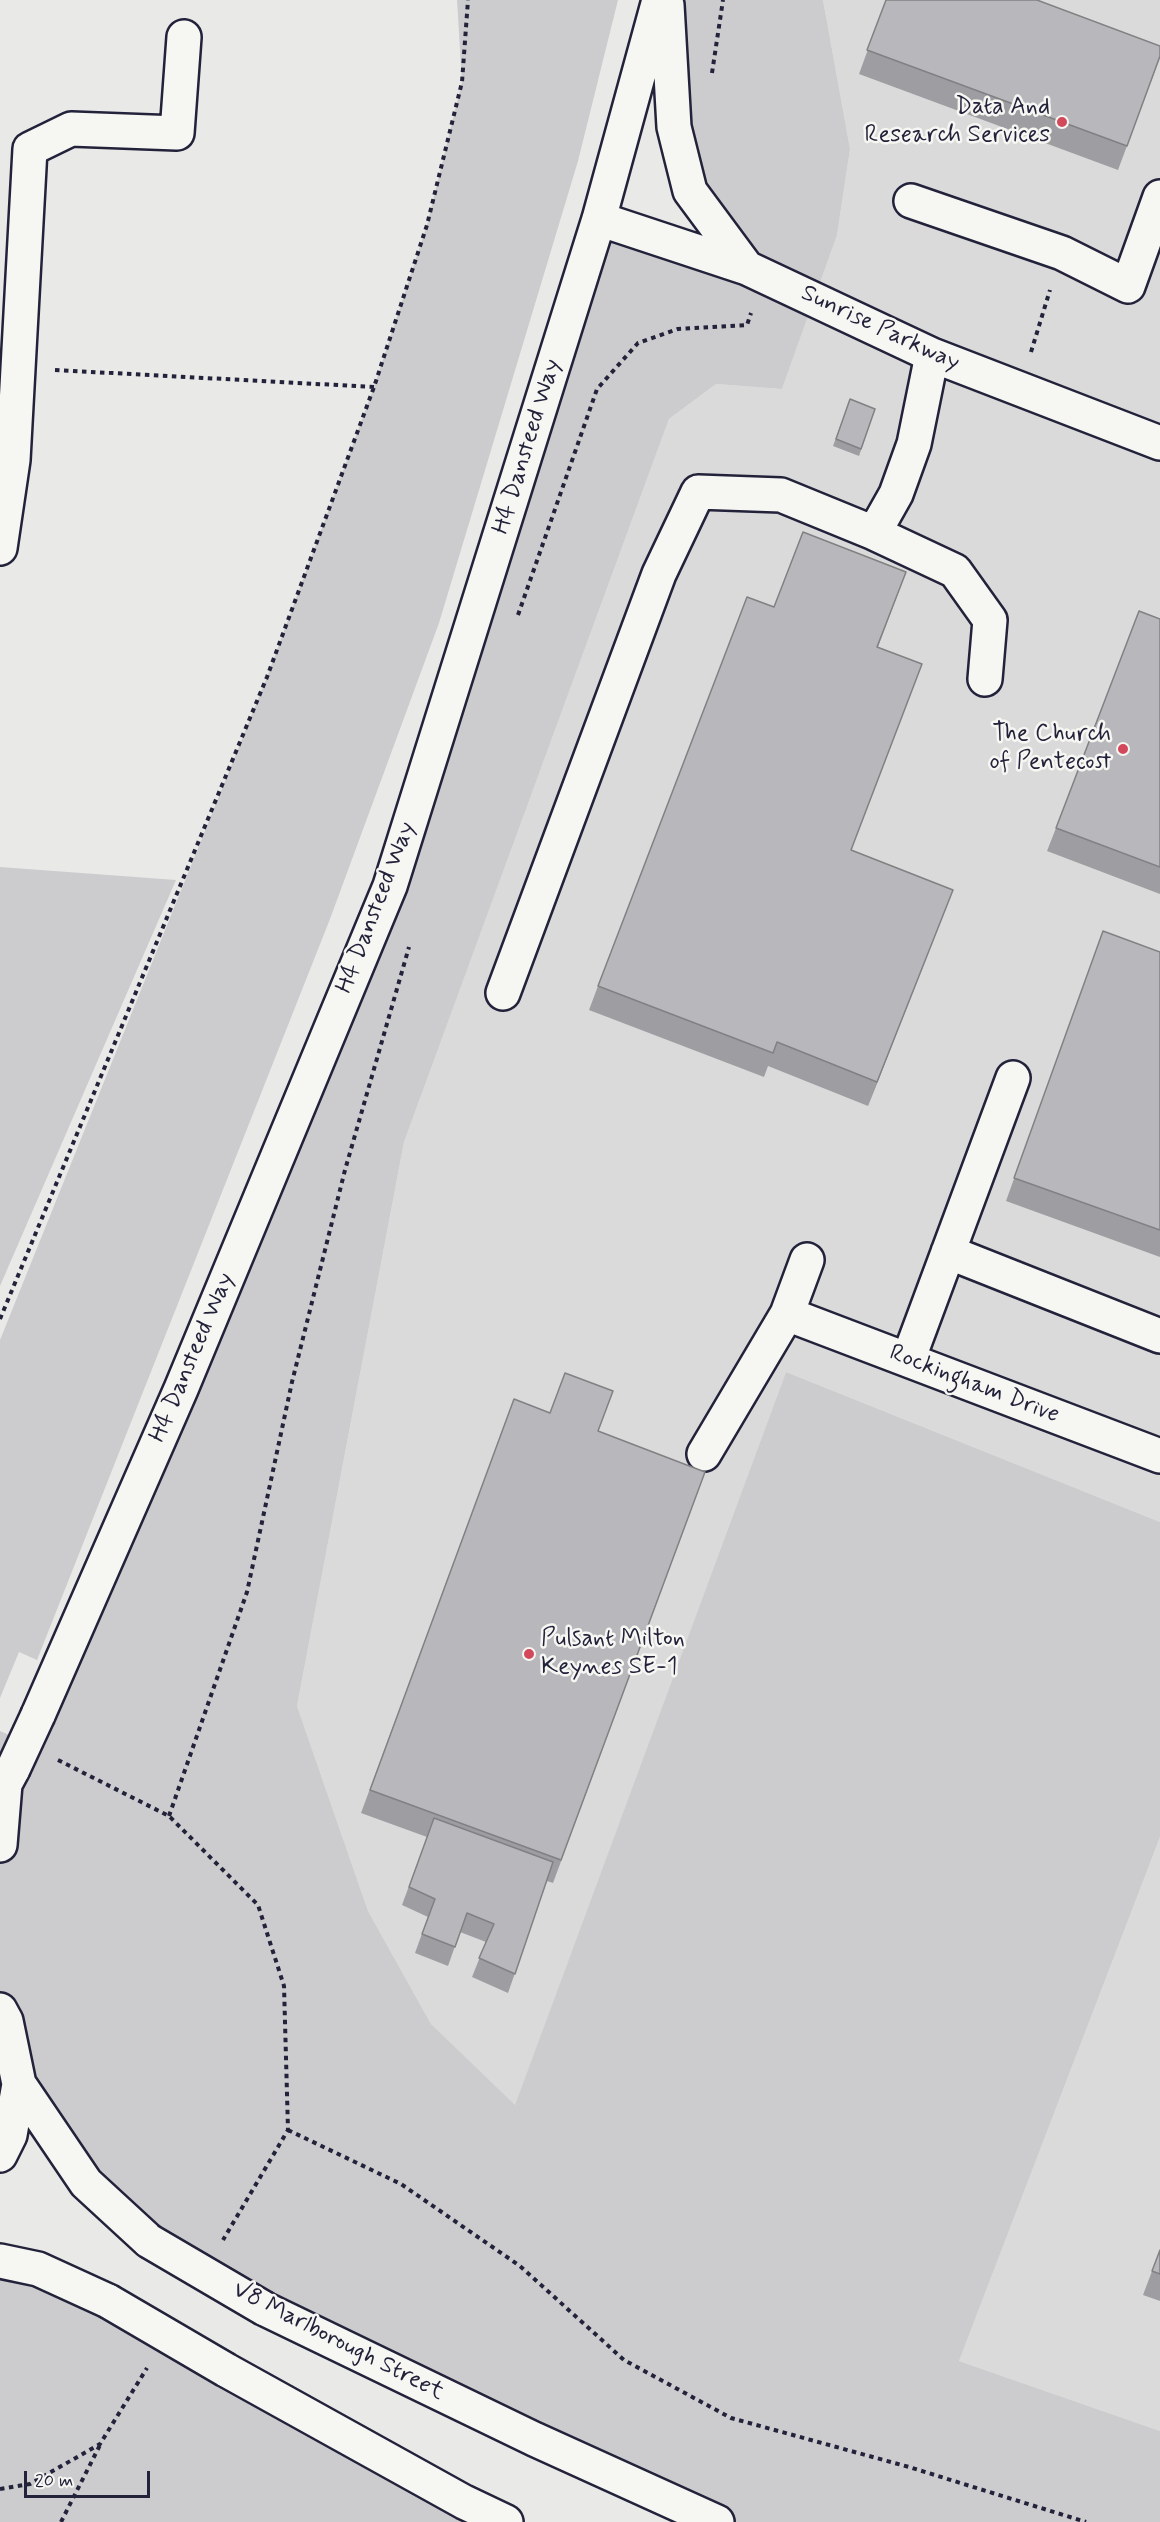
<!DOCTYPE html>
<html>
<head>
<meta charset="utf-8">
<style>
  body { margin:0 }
  #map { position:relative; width:1160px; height:2522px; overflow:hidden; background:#e9e9e7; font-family:Mynerve,sans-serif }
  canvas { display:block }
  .scale { position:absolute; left:24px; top:2471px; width:126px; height:27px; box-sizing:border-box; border:3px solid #22223b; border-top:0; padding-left:8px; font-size:18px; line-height:21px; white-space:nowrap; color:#22223b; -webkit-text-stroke:4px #f6f6f2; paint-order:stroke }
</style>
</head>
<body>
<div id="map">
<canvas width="1160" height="2522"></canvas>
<div class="scale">20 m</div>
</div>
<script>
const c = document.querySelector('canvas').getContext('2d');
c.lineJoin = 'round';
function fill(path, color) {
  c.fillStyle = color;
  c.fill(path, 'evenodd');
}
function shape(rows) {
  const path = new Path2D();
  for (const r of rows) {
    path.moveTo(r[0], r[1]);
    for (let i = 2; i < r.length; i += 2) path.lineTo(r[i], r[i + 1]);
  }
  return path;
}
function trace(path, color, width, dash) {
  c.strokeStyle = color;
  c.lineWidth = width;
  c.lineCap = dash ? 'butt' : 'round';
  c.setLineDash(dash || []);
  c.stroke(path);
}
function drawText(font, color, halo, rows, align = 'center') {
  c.font = font + ' Mynerve,sans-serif';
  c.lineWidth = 5;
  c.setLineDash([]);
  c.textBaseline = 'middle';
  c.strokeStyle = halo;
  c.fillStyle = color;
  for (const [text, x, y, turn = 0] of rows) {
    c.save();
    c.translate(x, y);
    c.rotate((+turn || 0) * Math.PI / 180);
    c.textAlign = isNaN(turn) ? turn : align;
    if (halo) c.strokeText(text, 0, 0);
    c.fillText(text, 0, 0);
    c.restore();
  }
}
fill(shape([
  [823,0,1160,0,1160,1522,786,1372,515,2106,431,2024,368,1911,297,1706,404,1142,669,419,716,384,782,389,837,235,850,149],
  [1160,1837,1160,2431,959,2361]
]), '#dadada');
fill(shape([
  [457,0,618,0,578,161,439,623,330,919,37,1660,19,1652,0,1698,0,1340,267,677,374,387,427,225,462,82],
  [666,0,823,0,850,149,837,235,782,389,716,384,669,419,404,1142,297,1706,368,1911,431,2024,515,2105,786,1372,1160,1522,1160,1837,959,2361,1160,2431,1160,2522,717,2522,334,2341,86,2183,0,2010,0,1731,25,1742,390,886,599,219,746,267,690,191],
  [0,867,176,880,0,1286],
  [0,2261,108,2301,163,2354,226,2370,506,2522,0,2522]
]), '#ccccce');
const minor = shape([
  [667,5,674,127,690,191,747,268],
  [911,201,1062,253,1128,286,1160,197],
  [599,219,747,268,932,355,1160,443],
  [932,355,914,444,896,494,874,533,955,571,990,620,985,679],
  [0,548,13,460,30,149,71,129,177,133,184,37],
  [503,993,659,574,698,492,781,495,874,533],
  [948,1252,1160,1336],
  [787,1314,1160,1456],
  [908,1360,1013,1078],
  [704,1454,787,1314,807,1260],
  [38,1715,181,1389,390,886,599,219,659,0],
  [0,1845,5,1784,13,1769]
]);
const major = shape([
  [0,2010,6,2021,19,2084,10,2135,0,2155],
  [19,2084,86,2183,149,2241],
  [0,2261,38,2269,108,2301],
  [265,2309,534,2439,717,2522],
  [226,2370,464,2502,506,2522]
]);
trace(minor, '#22223b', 38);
trace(major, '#22223b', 38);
trace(shape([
  [712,73,723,0],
  [1031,352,1050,290],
  [55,370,374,387],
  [518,615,597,389,638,343,678,329,747,325,751,313],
  [0,1319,267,677,374,387,427,225,462,82,468,0],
  [58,1760,169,1816,258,1905,284,1986,288,2130,223,2240],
  [169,1816,247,1592,292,1382,345,1170,409,947],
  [288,2130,401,2184,520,2266,624,2360,731,2418,909,2467,1086,2522],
  [0,2489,30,2484,100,2444,147,2368],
  [61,2522,100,2445]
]), '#22223b', 4, [4.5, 4.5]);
trace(minor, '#f6f6f2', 33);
trace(major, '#f6f6f2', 33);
const minorBridge = shape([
  [13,1769,38,1715]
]);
const majorBridge = shape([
  [149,2241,265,2309],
  [108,2301,226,2370]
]);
trace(minorBridge, '#22223b', 38, []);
trace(majorBridge, '#22223b', 38, []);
trace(minorBridge, '#f6f6f2', 33);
trace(majorBridge, '#f6f6f2', 33);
fill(shape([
  [886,0,1160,57,1118,170,859,74],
  [850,399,875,409,859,456,833,446],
  [897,596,878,647,852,850,953,890,868,1106,768,1066,764,1077,589,1010,598,986,774,607],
  [1160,619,1160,894,1047,851,1056,828],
  [1103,931,1160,952,1160,1257,1006,1201],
  [514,1399,705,1472,553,1883,547,1881,508,1993,472,1977,486,1942,460,1932,448,1966,415,1953,428,1917,402,1905,427,1837,361,1813],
  [1160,2250,1160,2301,1143,2295]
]), '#9e9ea2');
fill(shape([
  [953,890,944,913,868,1106,877,1082]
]), '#818184');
const building = shape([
  [886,0,1037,0,1160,46,1160,56,1127,146,867,50,886,0],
  [850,399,875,409,861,449,836,439,850,399],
  [803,532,906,572,877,647,922,664,851,850,953,890,877,1082,777,1042,773,1053,598,986,747,597,774,607,803,532],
  [1139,611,1160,619,1160,867,1056,828,1139,611],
  [1103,931,1160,952,1160,1230,1014,1178,1103,931],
  [565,1373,613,1391,598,1431,705,1472,561,1860,370,1790,514,1399,550,1413,565,1373],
  [434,1818,553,1862,515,1974,479,1958,494,1924,467,1913,455,1947,422,1934,435,1899,409,1887,434,1818],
  [1160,2250,1160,2274,1152,2271,1160,2250]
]);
fill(building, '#b8b8bc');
trace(building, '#818184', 1.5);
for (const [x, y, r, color] of [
  [1062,122,6,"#d1495b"],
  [1123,749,6,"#d1495b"],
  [529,1654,6,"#d1495b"]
]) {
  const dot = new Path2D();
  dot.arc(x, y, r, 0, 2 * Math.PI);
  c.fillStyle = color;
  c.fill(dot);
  trace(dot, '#f6f6f2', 2);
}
drawText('24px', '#22223b', '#f6f6f2', [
  ["Data And",1050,108],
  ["Research Services",1050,136],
  ["The Church",1111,735],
  ["of Pentecost",1111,763],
  ["Pulsant Milton",541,1640,"left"],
  ["Keynes SE-1",541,1668,"left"]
], 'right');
drawText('24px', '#22223b', '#f6f6f2', [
  ["Sunrise Parkway",880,329,25],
  ["H4 Dansteed Way",528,447,-73],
  ["H4 Dansteed Way",377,908,-69],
  ["H4 Dansteed Way",193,1358,-67],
  ["Rockingham Drive",974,1385,21],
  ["V8 Marlborough Street",338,2342,27]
]);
</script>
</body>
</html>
